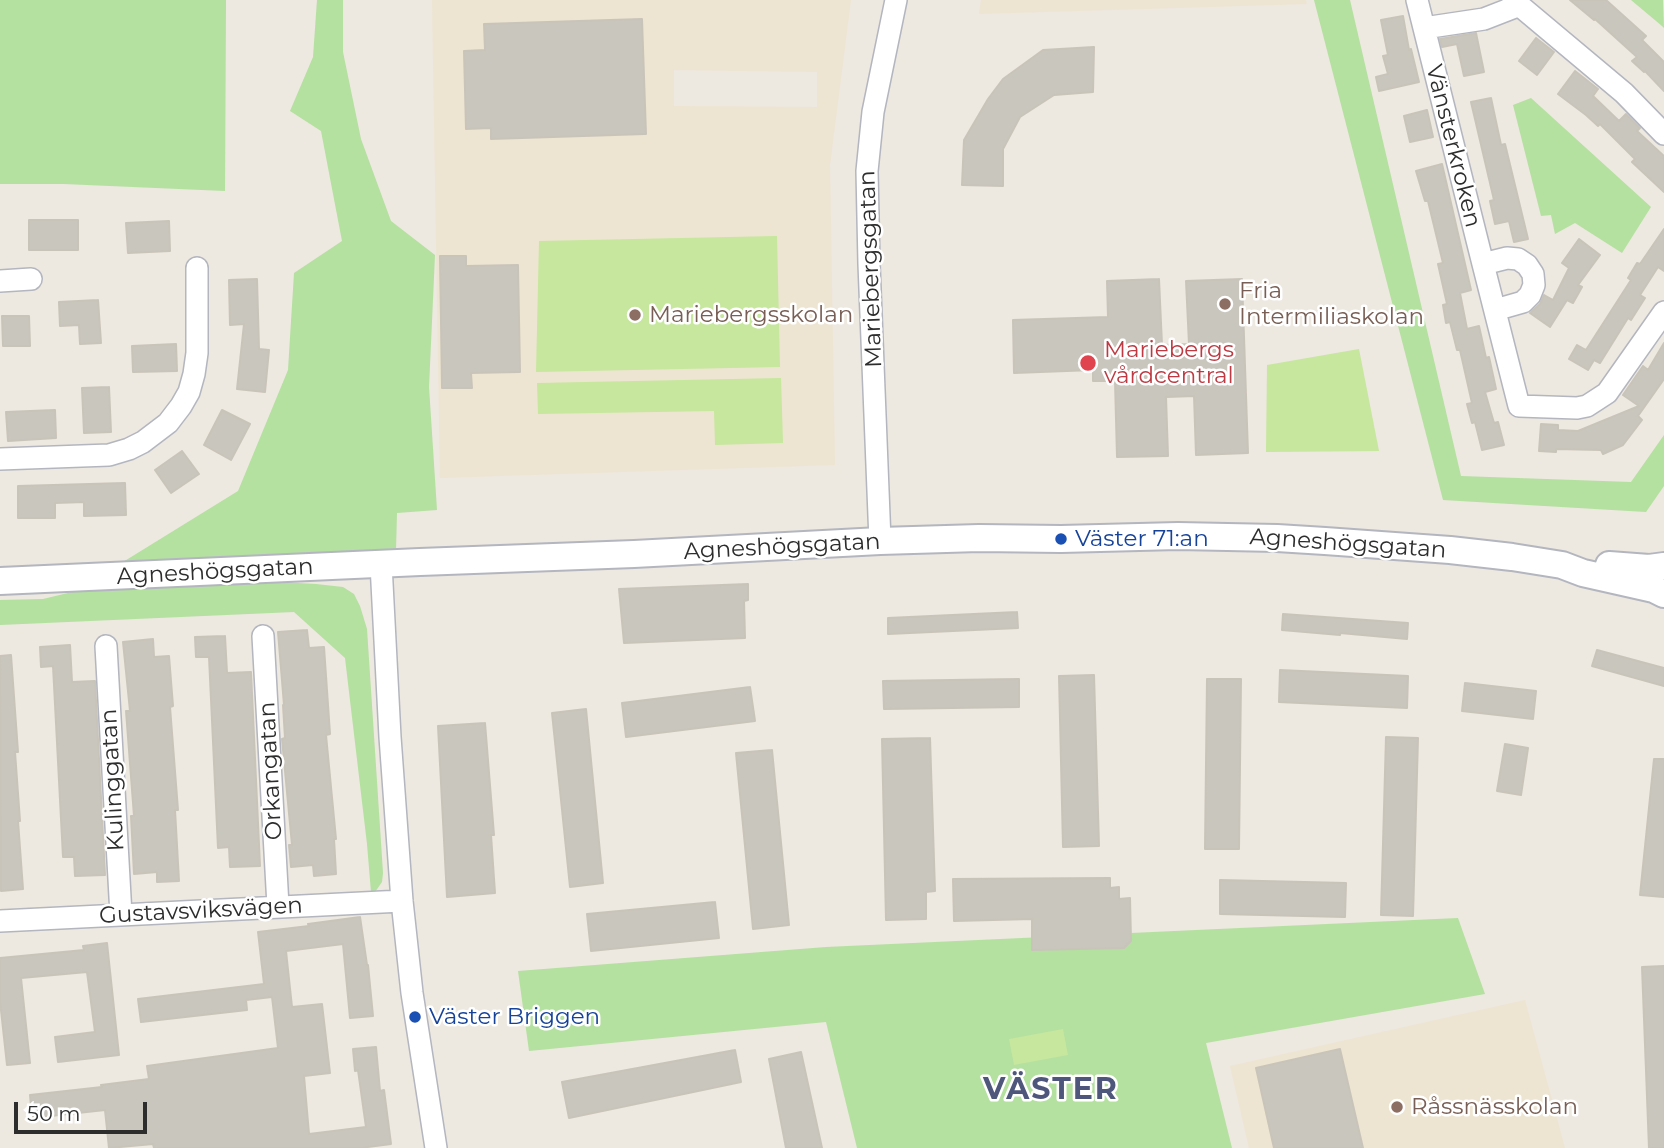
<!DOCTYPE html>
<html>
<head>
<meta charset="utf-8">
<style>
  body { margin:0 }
  #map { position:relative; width:1664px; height:1148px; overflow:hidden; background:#ede8e0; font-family:Montserrat,sans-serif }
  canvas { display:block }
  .scale { position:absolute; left:14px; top:1102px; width:133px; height:32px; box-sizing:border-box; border:4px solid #2d2d2d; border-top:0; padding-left:9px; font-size:21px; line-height:24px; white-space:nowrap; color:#2d2d2d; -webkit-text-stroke:5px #fff; paint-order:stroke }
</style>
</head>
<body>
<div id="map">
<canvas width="1664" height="1148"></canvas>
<div class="scale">50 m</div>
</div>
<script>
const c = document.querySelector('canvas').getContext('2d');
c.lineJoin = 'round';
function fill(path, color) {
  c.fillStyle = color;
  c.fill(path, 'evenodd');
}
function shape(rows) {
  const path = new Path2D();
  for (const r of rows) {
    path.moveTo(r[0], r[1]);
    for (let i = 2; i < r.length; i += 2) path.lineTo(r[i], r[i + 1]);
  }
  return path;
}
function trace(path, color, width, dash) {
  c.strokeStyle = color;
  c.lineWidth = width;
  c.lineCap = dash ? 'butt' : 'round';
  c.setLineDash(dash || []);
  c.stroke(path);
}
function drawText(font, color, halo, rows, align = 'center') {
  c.font = font + ' Montserrat,sans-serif';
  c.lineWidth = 5;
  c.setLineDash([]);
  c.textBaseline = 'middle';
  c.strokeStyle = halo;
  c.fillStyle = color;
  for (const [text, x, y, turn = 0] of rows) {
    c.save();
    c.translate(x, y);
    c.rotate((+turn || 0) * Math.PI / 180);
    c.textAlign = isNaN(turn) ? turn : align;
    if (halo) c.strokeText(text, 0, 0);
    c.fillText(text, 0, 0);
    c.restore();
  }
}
fill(shape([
  [432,0,851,0,830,165,835,465,440,478],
  [674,70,817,72,817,107,674,106],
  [981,0,1306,0,1307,4,979,14],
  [1525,1000,1565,1148,1249,1148,1230,1066]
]), '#ede5d1');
fill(shape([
  [0,0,226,0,225,191,64,184,0,184],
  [317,0,343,0,343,52,361,139,391,221,435,255,429,387,437,510,397,513,396,550,123,562,238,491,288,370,294,273,342,241,321,131,290,111,313,57],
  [1314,0,1350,0,1461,476,1631,482,1664,435,1664,486,1646,512,1443,500],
  [1631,0,1663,0,1664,28,1662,26],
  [1531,98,1651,207,1622,253,1575,223,1555,234,1551,215,1541,216,1513,105],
  [261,581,316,584,343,587,354,594,360,606,367,629,383,873,382,882,375,892,371,892,367,844,345,658,294,612,0,625,0,600,43,599,72,592],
  [1458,918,1485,994,1206,1043,1232,1148,857,1148,826,1022,529,1051,518,971,826,947]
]), '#b4e0a0');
fill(shape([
  [777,236,780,367,536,372,539,241],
  [1359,349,1379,451,1266,452,1267,365],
  [781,378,783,443,715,445,714,411,538,414,537,383],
  [1063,1029,1068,1055,1014,1065,1009,1039]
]), '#c6e79d');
const building = shape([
  [1570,0,1606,0,1646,36,1642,40,1664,62,1664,91,1645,71,1644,72,1632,61,1637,57,1595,19,1594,20,1570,0],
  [1403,16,1409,50,1411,49,1419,82,1379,91,1376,77,1388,74,1383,56,1388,55,1381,20,1403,16],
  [642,19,646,134,491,139,491,128,466,129,464,51,485,50,484,24,642,19],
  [1476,33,1484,72,1464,76,1457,44,1442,47,1440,39,1476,33],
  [1536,38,1554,52,1537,75,1519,61,1536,38],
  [1094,47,1093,92,1054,95,1020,117,1003,149,1003,186,962,185,964,140,988,99,1003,79,1043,50,1094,47],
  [1575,71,1598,89,1593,96,1619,121,1626,114,1640,128,1637,131,1664,156,1664,192,1632,162,1635,159,1600,124,1598,126,1586,115,1558,94,1575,71],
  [1491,98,1501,145,1505,144,1528,239,1514,242,1509,221,1495,224,1490,201,1494,200,1471,102,1491,98],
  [1427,110,1433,137,1410,142,1404,116,1427,110],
  [1442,164,1471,290,1460,293,1467,329,1479,326,1486,358,1489,357,1496,389,1485,392,1494,423,1498,422,1504,445,1482,450,1475,422,1472,423,1467,404,1472,403,1460,350,1457,350,1450,322,1446,323,1443,305,1447,304,1438,264,1443,263,1428,201,1425,201,1416,171,1442,164],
  [29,220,78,220,78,250,29,250,29,220],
  [169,221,170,251,128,253,126,223,169,221],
  [1664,229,1664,271,1658,267,1640,295,1645,298,1631,320,1628,318,1600,363,1594,360,1588,370,1569,359,1577,345,1586,350,1631,280,1628,278,1637,263,1640,264,1664,229],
  [1579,239,1600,255,1578,285,1582,287,1573,303,1567,300,1550,327,1530,313,1540,304,1544,295,1553,300,1569,268,1562,263,1579,239],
  [440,256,466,256,466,266,518,265,520,372,471,373,472,388,442,388,440,256],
  [257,279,259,349,269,350,265,392,237,389,244,324,230,325,229,280,257,279],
  [1159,279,1162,345,1189,344,1186,281,1242,279,1248,453,1196,455,1194,396,1166,397,1168,456,1117,457,1115,381,1093,381,1093,370,1014,373,1013,320,1108,317,1107,281,1159,279],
  [98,300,101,343,80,344,79,325,60,326,59,302,98,300],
  [2,316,29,316,30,346,3,346,2,316],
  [1664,343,1664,379,1638,416,1642,420,1623,445,1603,454,1601,450,1556,449,1556,452,1539,451,1541,424,1558,425,1558,430,1578,431,1639,406,1623,395,1643,366,1648,370,1664,343],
  [176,344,177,371,133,372,132,346,176,344],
  [109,387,111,432,84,433,82,388,109,387],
  [55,410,56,438,8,441,6,412,55,410],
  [222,410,250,424,231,460,204,445,222,410],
  [182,451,199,474,171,493,155,470,182,451],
  [125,483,126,515,84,516,84,502,55,503,55,518,18,518,18,486,125,483],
  [748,584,748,600,744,601,745,638,624,643,619,589,748,584],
  [1017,612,1018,628,888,634,888,618,1017,612],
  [1283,614,1408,623,1407,639,1340,633,1340,635,1282,630,1283,614],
  [307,630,309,648,324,647,330,734,326,735,336,839,334,839,336,874,314,876,313,865,291,867,289,845,292,845,282,739,285,738,283,705,284,705,278,632,307,630],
  [225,636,227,673,251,672,260,866,230,867,229,847,218,848,209,657,196,657,195,637,225,636],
  [153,639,154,657,169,656,173,706,170,707,178,810,175,810,179,881,157,882,157,872,134,874,131,816,134,816,126,711,130,711,123,642,153,639],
  [70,645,72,682,95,681,105,875,75,876,74,857,63,857,53,666,41,667,40,647,70,645],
  [1597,650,1664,668,1664,686,1592,666,1597,650],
  [11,655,18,752,15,752,20,821,18,821,23,889,1,891,0,656,11,655],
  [1280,670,1408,676,1407,708,1279,702,1280,670],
  [1094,675,1099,846,1063,847,1059,676,1094,675],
  [1019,679,1019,707,884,709,883,681,1019,679],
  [1207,679,1241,679,1239,849,1205,849,1207,679],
  [1465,683,1536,691,1533,719,1462,711,1465,683],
  [750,687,755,721,626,737,622,703,750,687],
  [586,709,603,883,570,887,552,713,586,709],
  [485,723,494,835,491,835,495,893,447,897,438,726,485,723],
  [1386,737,1418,738,1413,916,1381,915,1386,737],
  [930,738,935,891,926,892,926,919,886,920,882,739,930,738],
  [1505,744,1528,748,1521,795,1497,791,1505,744],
  [772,750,789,925,753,929,736,753,772,750],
  [1654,759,1664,759,1664,897,1640,895,1654,759],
  [1110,878,1110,888,1119,887,1119,899,1130,898,1131,941,1124,948,1032,950,1032,919,954,921,953,879,1110,878],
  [1220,880,1346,883,1345,917,1220,914,1220,880],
  [715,902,719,938,591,951,587,914,715,902],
  [360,917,367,965,368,965,373,1016,350,1018,343,944,286,951,292,1007,322,1004,330,1073,304,1076,309,1134,366,1127,358,1070,355,1071,353,1049,376,1047,380,1091,384,1090,391,1144,360,1148,154,1148,153,1144,109,1148,105,1110,32,1118,30,1095,102,1087,101,1085,149,1079,147,1066,278,1048,272,997,246,1000,247,1010,141,1022,138,999,264,984,258,932,309,926,308,924,360,917],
  [107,943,119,1055,58,1062,55,1037,95,1032,87,972,21,978,30,1063,7,1065,0,1001,0,958,84,950,83,946,107,943],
  [1664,966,1664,1148,1649,1148,1642,967,1664,966],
  [1340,1049,1363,1148,1274,1148,1256,1068,1340,1049],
  [735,1050,741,1082,569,1118,562,1082,735,1050],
  [801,1052,822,1148,786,1148,769,1059,801,1052]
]);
fill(building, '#c9c6be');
trace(building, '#c9c4ba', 2);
const minor = shape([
  [1417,0,1424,28,1484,19,1520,5],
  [1513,0,1624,93,1664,134],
  [1424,28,1483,264],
  [0,281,31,279],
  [1495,310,1523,302,1530,295,1534,285,1533,274,1527,265,1518,259,1507,258,1483,264,1519,406,1577,408,1587,406,1607,393,1664,312],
  [0,459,109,455,129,449,143,442,168,423,181,406,189,392,194,374,197,353,197,268],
  [880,541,869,264,867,171,873,112,896,0],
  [381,564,390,737,402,901,412,993,436,1148],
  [263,636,278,906],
  [106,646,121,915],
  [0,921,402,901]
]);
const tertiary = shape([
  [1609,565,1649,568,1664,566],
  [0,581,420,562,634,554,880,541,979,538,1061,539,1178,536,1277,538,1325,541,1450,550,1512,557,1562,565,1583,573,1654,589,1664,594]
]);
trace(minor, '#b3b6bf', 24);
trace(tertiary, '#b3b6bf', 30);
trace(minor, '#fff', 21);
trace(tertiary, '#fff', 26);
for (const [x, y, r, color] of [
  [1225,304,7,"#8d6e63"],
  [635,315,7,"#8d6e63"],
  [1088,363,9,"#e0444e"],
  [1061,539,7,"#1a4fb4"],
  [415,1017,7,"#1a4fb4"],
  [1397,1107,7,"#8d6e63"]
]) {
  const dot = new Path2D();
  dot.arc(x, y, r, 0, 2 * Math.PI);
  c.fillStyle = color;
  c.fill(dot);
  trace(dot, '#fff', 2.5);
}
drawText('23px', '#2d2d2d', '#fff', [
  ["Vänsterkroken",1453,146,76],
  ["Mariebergsgatan",871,269,-92],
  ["Agneshögsgatan",1348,544,4],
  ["Agneshögsgatan",782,547,-3],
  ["Agneshögsgatan",215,572,-3],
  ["Orkangatan",271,771,-93],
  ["Kulinggatan",113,780,-93],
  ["Gustavsviksvägen",201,911,-3]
]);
drawText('23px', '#785e54', '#fff', [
  ["Fria",1239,291],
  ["Intermiliaskolan",1239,317],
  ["Mariebergsskolan",649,315],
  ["Råssnässkolan",1411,1107]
], 'left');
drawText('23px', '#be3a42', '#fff', [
  ["Mariebergs",1104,350],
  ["vårdcentral",1104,376]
], 'left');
drawText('23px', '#164399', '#fff', [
  ["Väster 71:an",1075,539],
  ["Väster Briggen",429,1017]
], 'left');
c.letterSpacing = '2px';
drawText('bold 30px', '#4f567b', '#fff', [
  ["VÄSTER",1051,1090]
]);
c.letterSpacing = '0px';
</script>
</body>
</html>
